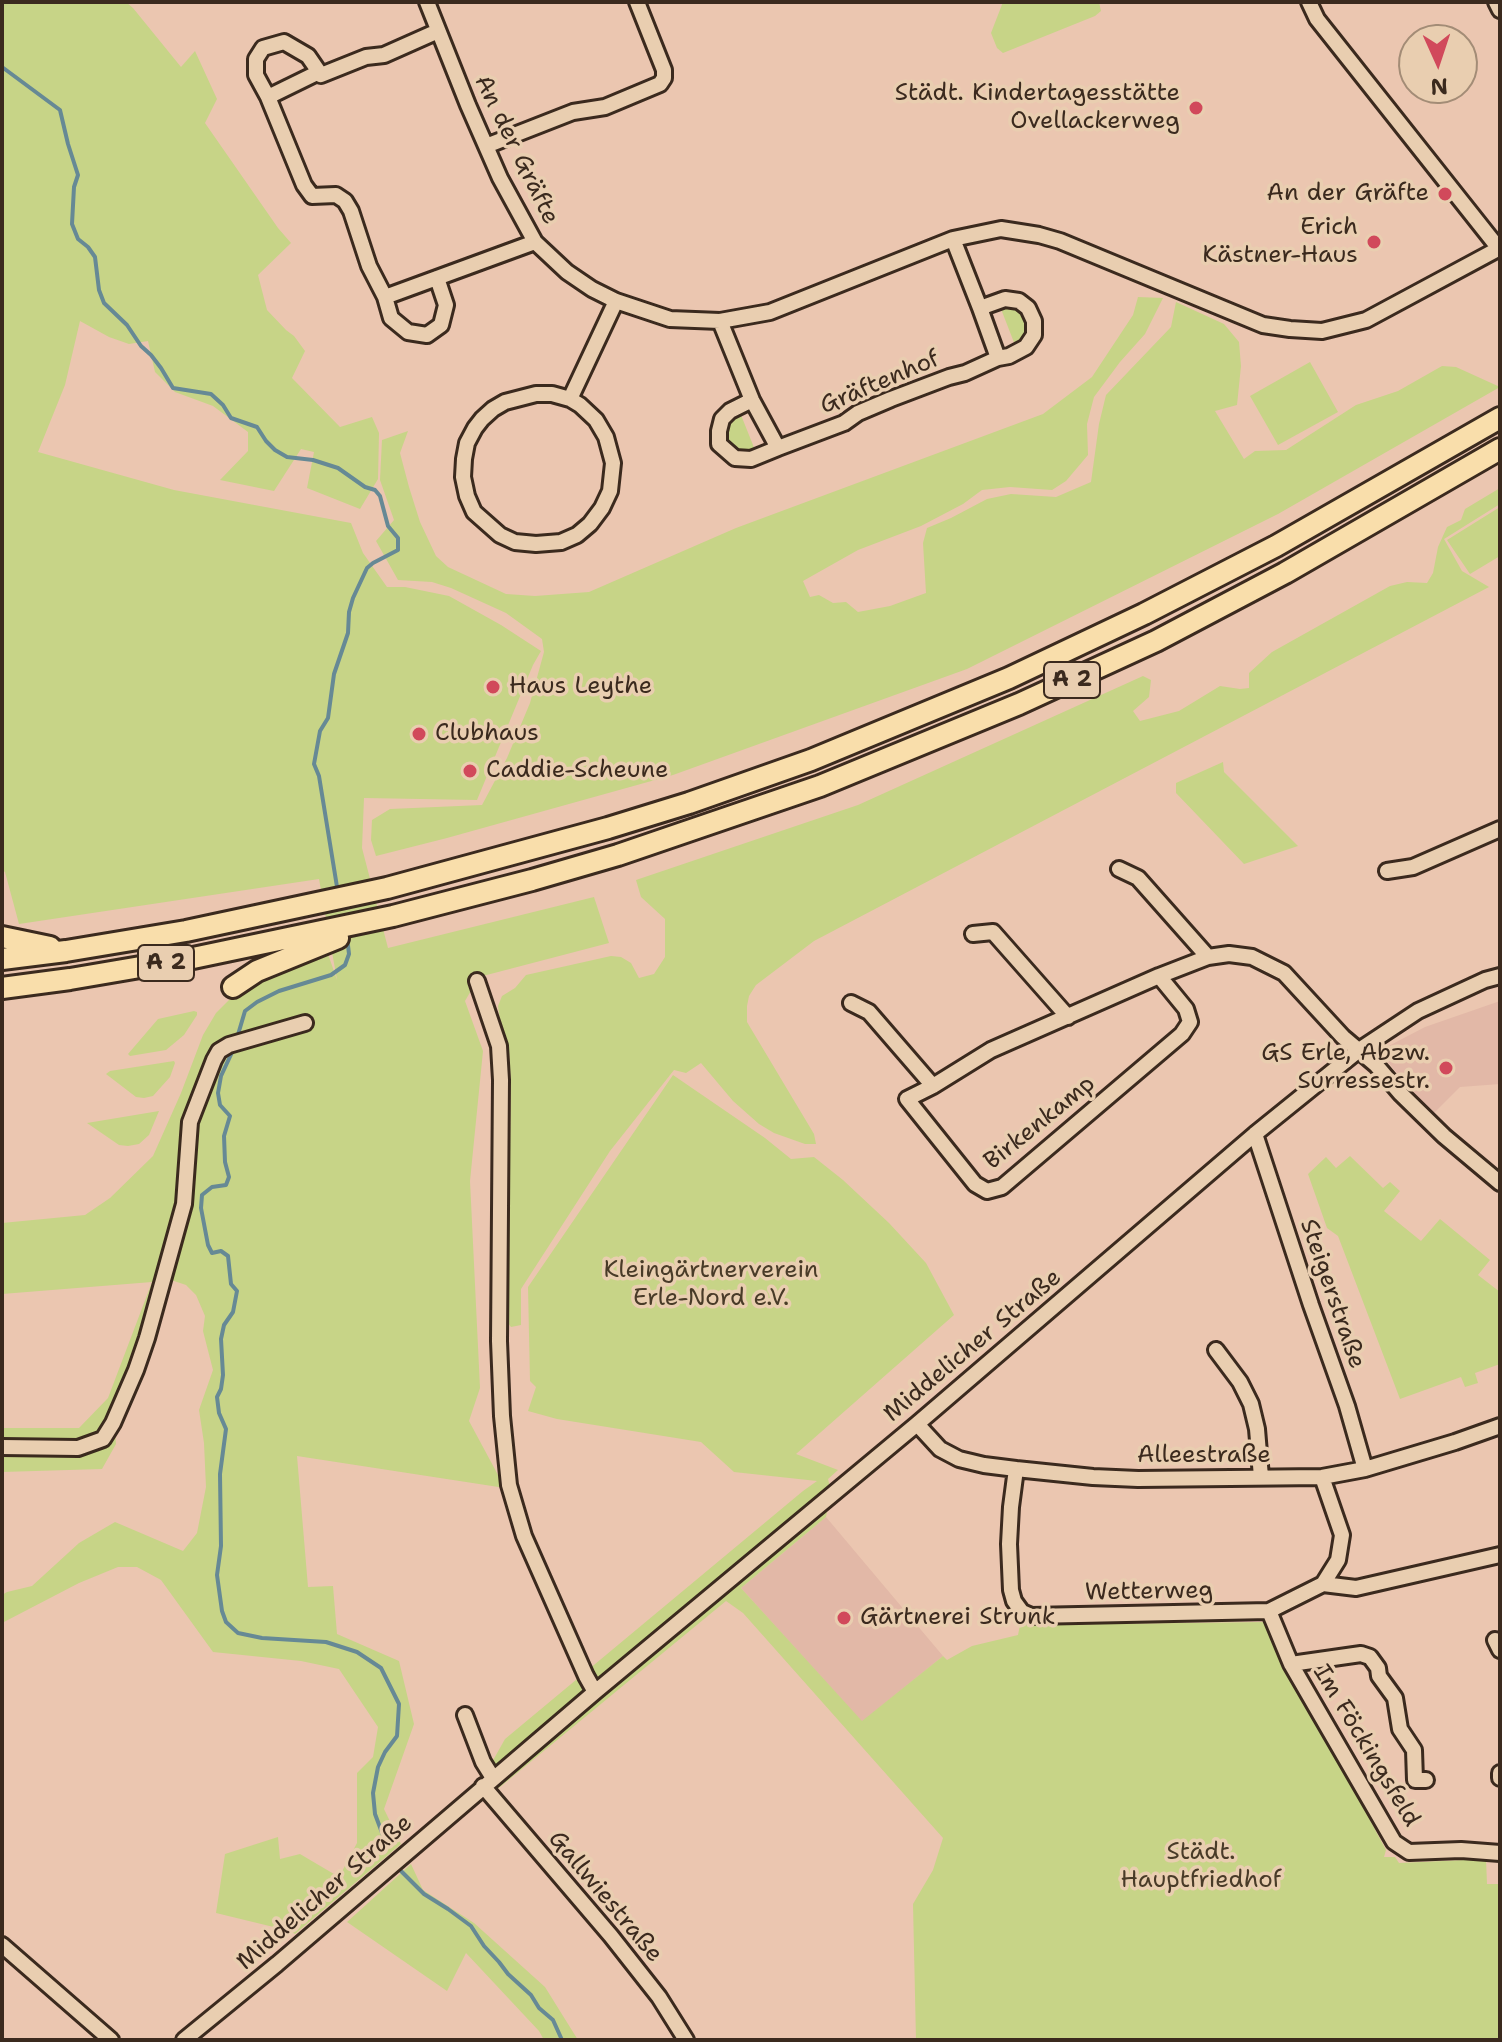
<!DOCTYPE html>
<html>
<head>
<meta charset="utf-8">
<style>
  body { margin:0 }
  #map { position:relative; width:1502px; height:2042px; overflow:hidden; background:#ebc6b0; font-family:"Shantell Sans",sans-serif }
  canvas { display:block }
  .frame { position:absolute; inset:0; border:4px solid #3b2a1e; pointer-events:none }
  .north { position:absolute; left:1398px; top:24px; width:80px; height:80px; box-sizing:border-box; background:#e9ceb0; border:2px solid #a38c76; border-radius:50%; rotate:177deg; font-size:22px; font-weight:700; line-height:32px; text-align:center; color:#3b2a1e }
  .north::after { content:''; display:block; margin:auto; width:28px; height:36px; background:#d1495b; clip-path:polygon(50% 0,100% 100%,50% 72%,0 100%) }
</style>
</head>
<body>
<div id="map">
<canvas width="1502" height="2042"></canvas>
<div class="frame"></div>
<div class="north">N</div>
</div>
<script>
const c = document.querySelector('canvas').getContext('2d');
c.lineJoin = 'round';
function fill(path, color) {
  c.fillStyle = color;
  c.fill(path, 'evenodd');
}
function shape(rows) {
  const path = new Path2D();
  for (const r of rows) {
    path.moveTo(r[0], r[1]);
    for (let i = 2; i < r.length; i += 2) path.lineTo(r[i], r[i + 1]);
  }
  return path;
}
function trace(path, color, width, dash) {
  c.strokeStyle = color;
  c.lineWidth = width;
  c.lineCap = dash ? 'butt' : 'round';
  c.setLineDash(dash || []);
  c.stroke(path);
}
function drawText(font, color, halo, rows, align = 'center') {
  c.font = font + ' "Shantell Sans",sans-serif';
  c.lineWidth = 7;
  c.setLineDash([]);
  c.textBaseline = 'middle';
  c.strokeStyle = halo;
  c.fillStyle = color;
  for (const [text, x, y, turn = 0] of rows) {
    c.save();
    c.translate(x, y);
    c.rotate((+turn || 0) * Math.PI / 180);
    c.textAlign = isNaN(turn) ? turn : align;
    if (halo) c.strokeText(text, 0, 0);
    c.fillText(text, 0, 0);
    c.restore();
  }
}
fill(shape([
  [1500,1001,1500,1084,1460,1087,1434,1113,1413,1093,1379,1051,1425,1027],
  [826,1517,943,1656,862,1722,741,1588]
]), '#e2b8a7');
fill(shape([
  [2,2,126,2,133,8,181,67,195,51,217,99,205,123,278,228,291,243,258,275,267,310,286,330,294,336,305,351,292,378,340,427,372,417,379,433,378,479,360,509,307,488,314,452,301,449,274,491,220,480,248,451,248,432,213,406,175,392,155,372,148,341,129,344,109,337,80,321,65,385,38,452,174,490,351,523,363,553,387,587,405,587,449,596,501,625,541,651,533,665,477,800,364,798,362,848,388,948,594,897,609,943,479,977,465,1001,483,1051,470,1181,480,1388,469,1421,505,1488,297,1456,308,1587,333,1586,337,1634,399,1661,414,1724,384,1809,401,1844,295,1934,290,1931,216,1913,225,1854,278,1837,280,1859,300,1854,339,1877,357,1843,357,1773,373,1757,378,1727,339,1669,301,1661,213,1652,161,1580,137,1567,118,1567,79,1583,2,1623,2,1595,7,1592,32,1586,79,1543,115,1522,183,1551,197,1533,206,1487,204,1443,199,1410,213,1370,203,1331,205,1316,196,1295,186,1285,171,1280,153,1342,115,1432,116,1444,102,1469,2,1472,2,1428,79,1428,108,1398,152,1282,2,1294,2,1223,85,1215,110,1198,153,1156,181,1093,203,1035,216,1013,237,992,298,961,328,954,337,980,319,879,19,924,5,872,2,870],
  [1003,2,1099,2,1101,11,1095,16,1003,53,997,48,991,33],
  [1138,297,1163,298,1145,334,1120,362,1094,397,1087,424,1088,455,1066,481,1052,490,1010,487,982,490,963,504,921,526,858,550,803,581,810,597,819,595,833,603,846,602,858,612,890,606,926,593,923,543,927,528,951,518,987,499,1011,494,1056,497,1091,482,1099,424,1106,395,1171,327,1176,302,1224,324,1239,342,1241,366,1237,405,1215,411,1244,459,1255,451,1286,450,1356,405,1398,391,1442,366,1456,367,1500,387,1278,514,967,669,673,775,447,838,376,856,371,840,372,820,390,809,482,805,507,758,530,703,544,652,542,639,506,613,451,588,432,582,398,580,376,541,394,520,380,480,382,440,408,431,400,453,409,487,420,522,436,556,448,567,506,594,535,596,589,592,736,528,1043,414,1092,377,1133,315],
  [1010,305,1021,309,1030,321,1026,340,1005,352,1004,350,1015,345,1001,309,990,313,989,311,1002,306],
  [1310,362,1338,412,1278,445,1250,396],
  [749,408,750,411,741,415,755,450,766,449,740,454,726,441,725,428,732,416],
  [1500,488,1500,504,1444,539,1462,571,1489,587,814,941,756,985,749,996,747,1006,747,1022,814,1134,816,1144,805,1144,774,1133,759,1124,733,1101,701,1063,686,1073,674,1070,610,1151,521,1289,521,1325,511,1327,507,1322,511,1086,509,1050,500,1021,498,1006,502,996,515,988,526,975,611,956,621,957,631,963,639,978,654,974,665,957,665,919,641,897,636,880,858,805,1143,676,1151,680,1149,697,1133,711,1140,721,1179,711,1220,686,1240,689,1249,688,1249,673,1272,652,1390,586,1407,582,1427,583,1433,573,1438,547,1447,527,1461,520,1465,509],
  [1500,507,1500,556,1470,574,1447,540],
  [1223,762,1224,772,1298,846,1244,864,1176,793,1176,783],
  [194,1011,197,1012,197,1015,184,1035,166,1050,130,1056,128,1054,158,1019],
  [174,1061,175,1063,170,1077,153,1096,144,1098,136,1097,106,1074,110,1071],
  [673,1075,765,1138,791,1159,814,1157,843,1180,889,1223,926,1263,954,1315,796,1454,838,1470,828,1479,831,1491,826,1517,741,1588,862,1721,943,1656,947,1660,972,1646,1018,1635,1020,1625,1265,1622,1285,1662,1386,1850,1384,1857,1395,1857,1399,1863,1486,1859,1487,1884,1500,1884,1500,2040,916,2040,913,1904,933,1870,943,1838,743,1613,726,1601,494,1792,487,1771,505,1739,803,1491,817,1481,734,1472,701,1442,557,1419,528,1411,536,1387,530,1381,528,1287],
  [159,1111,149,1135,139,1144,128,1146,119,1145,87,1123],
  [1350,1156,1383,1188,1390,1182,1400,1191,1384,1211,1421,1241,1440,1219,1490,1260,1478,1275,1500,1292,1500,1364,1475,1373,1478,1383,1465,1387,1461,1377,1400,1399,1338,1236,1327,1228,1308,1174,1326,1157,1336,1168],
  [411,1864,423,1890,474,1923,545,1987,578,2040,544,2040,539,2031,466,1953,447,1991,347,1922]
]), '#c7d487');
trace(shape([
  [2,67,60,110,68,144,78,175,74,187,72,224,78,239,88,247,95,257,99,290,104,303,127,325,141,346,151,355,161,368,173,388,211,394,223,405,231,418,257,427,266,441,275,450,287,457,313,460,338,468,365,487,375,490,380,496,388,526,398,538,398,550,373,563,367,568,353,598,349,612,348,633,334,674,328,718,320,731,314,764,319,776,338,893],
  [237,1038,245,1011,257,1002,279,991,331,975,345,965,349,954,347,937],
  [234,1048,221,1076,218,1093,220,1105,230,1116,224,1136,225,1162,229,1177,226,1185,212,1187,202,1195,201,1208,208,1245,212,1253,221,1251,228,1256,231,1284,237,1291,233,1312,224,1325,221,1339,223,1375,221,1389,217,1397,219,1413,226,1429,220,1474,221,1546,217,1575,222,1611,226,1622,238,1633,262,1638,326,1642,357,1652,381,1668,399,1704,397,1736,385,1752,378,1767,373,1793,375,1814,387,1846],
  [400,1870,424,1894,448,1909,471,1926,484,1946,499,1962,508,1974,531,1995,539,2008,553,2020,562,2040]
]), '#668995', 4);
const minor = shape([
  [427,2,468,105,500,178,535,242,567,272,592,289,616,301,670,319,720,321,770,312,953,239,1001,229,1039,235,1060,241,1263,325,1290,329,1322,331,1366,320,1500,248],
  [1309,2,1317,19,1500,250],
  [1496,2,1500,10],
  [438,31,384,55,366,57,321,75,319,72,268,97,304,185,312,196,336,195,345,201,351,211,369,266,385,297,535,242],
  [268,97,256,75,256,59,263,48,284,42,308,56,319,72],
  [486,146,573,112,605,107,660,84,664,78,664,70,637,2],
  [385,297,391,318,408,332,427,335,441,325,446,305,437,278],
  [980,308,1005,299,1019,301,1028,308,1034,321,1034,335,1026,347,1009,356,998,358],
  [720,321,752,400,778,448,844,423,858,413,891,399,949,377,965,373,998,358,980,308,953,239],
  [570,399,580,405,596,420,606,437,613,463,610,491,602,508,590,524,577,535,561,542,536,544,515,542,500,535,474,512,467,496,463,477,464,459,467,443,475,428,482,419,493,409,505,402,536,394,552,394,570,399,616,301],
  [752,400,730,411,722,419,719,431,719,444,735,458,751,459,778,448],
  [1119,869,1138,878,1208,957],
  [1387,871,1413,867,1500,829],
  [973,934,993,932,1068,1017],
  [1159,976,1186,1009,1190,1022,1182,1034,1002,1187,987,1191,975,1184,907,1099,933,1086,991,1050,1159,976,1208,957,1229,954,1252,957,1284,973,1343,1037,1376,1065,1400,1093,1444,1136,1500,1183],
  [477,981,499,1046,501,1080,499,1341,502,1416,509,1485,524,1536,586,1676,595,1692],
  [851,1003,869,1012,933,1086],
  [1255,1134,1311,1305,1347,1406,1365,1469],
  [1216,1350,1240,1382,1251,1404,1257,1429,1261,1477],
  [917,1424,940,1449,959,1459,984,1465,1016,1469,1093,1477,1138,1479,1322,1477,1365,1469,1455,1442,1500,1426],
  [2,1447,78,1448,103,1439,113,1423,136,1370,147,1338,184,1204,190,1122,214,1060,219,1051,229,1045,305,1023],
  [1016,1469,1011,1507,1009,1544,1011,1590,1014,1601,1022,1612,1031,1616,1269,1611,1323,1584,1338,1560,1342,1535,1322,1477],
  [1323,1584,1356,1588,1500,1555],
  [1269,1611,1291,1664,1394,1842,1409,1852,1461,1850,1500,1853],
  [1495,1640,1500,1650],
  [1291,1664,1361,1654,1370,1657,1378,1668,1379,1676,1395,1698,1400,1729,1414,1750,1415,1780,1426,1780],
  [465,1715,483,1762,493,1778],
  [1500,1773,1500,1778],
  [483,1786,611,1936,659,1997,686,2040],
  [2,1945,111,2040],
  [184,2040,277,1964,595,1692,917,1424,1255,1134,1359,1050,1418,1011,1485,980,1500,976]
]);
const highway = shape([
  [2,937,50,947],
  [2,959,66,951,186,931,387,888,608,828,689,803,811,760,1009,678,1144,614,1276,546,1500,418],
  [233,987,257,971,338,938],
  [2,988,70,979,193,958,393,916,532,880,618,855,820,786,1019,704,1156,641,1285,573,1500,449]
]);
trace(minor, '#3b2a1e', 20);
trace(highway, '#3b2a1e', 26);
trace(minor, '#e9ceb0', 14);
trace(highway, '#f9deab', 20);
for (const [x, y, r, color] of [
  [1196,108,8,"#d1495b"],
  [1445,194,8,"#d1495b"],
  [1374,242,8,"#d1495b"],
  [493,687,8,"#d1495b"],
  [419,734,8,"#d1495b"],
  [470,771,8,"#d1495b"],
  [1446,1068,8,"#d1495b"],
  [844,1618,8,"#d1495b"]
]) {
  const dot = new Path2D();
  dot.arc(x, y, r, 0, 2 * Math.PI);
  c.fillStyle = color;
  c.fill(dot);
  trace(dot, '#e9ceb0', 3);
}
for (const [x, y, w] of [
  [1072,680,56],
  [166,963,56]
]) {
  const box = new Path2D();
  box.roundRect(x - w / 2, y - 18, w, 36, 6);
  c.fillStyle = '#e9ceb0';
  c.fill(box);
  trace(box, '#3b2a1e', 2);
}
drawText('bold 22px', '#3b2a1e', null, [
  ["A 2",1072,680],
  ["A 2",166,963]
]);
drawText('24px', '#3b2a1e', '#e9ceb0', [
  ["Städt. Kindertagesstätte",1180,94],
  ["Ovellackerweg",1180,122],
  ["An der Gräfte",1429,194],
  ["Erich",1358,228],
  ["Kästner-Haus",1358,256],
  ["Haus Leythe",509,687,"left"],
  ["Clubhaus",435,734,"left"],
  ["Caddie-Scheune",486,771,"left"],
  ["GS Erle, Abzw.",1430,1054],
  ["Surressestr.",1430,1082],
  ["Gärtnerei Strunk",860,1618,"left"]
], 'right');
drawText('24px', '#3b2a1e', '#e9ceb0', [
  ["An der Gräfte",516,150,64],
  ["Gräftenhof",880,383,-23],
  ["Birkenkamp",1040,1123,-39],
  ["Steigerstraße",1332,1294,71],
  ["Middelicher Straße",973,1346,-40],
  ["Alleestraße",1204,1456],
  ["Wetterweg",1149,1592,-1],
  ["Im Föckingsfeld",1366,1746,59],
  ["Middelicher Straße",325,1893,-41],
  ["Gallwiestraße",605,1897,50]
]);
drawText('24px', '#493b28', '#e9ceb0', [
  ["Kleingärtnerverein",711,1271],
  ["Erle-Nord e.V.",711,1299],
  ["Städt.",1201,1853],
  ["Hauptfriedhof",1201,1881]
]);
</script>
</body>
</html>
